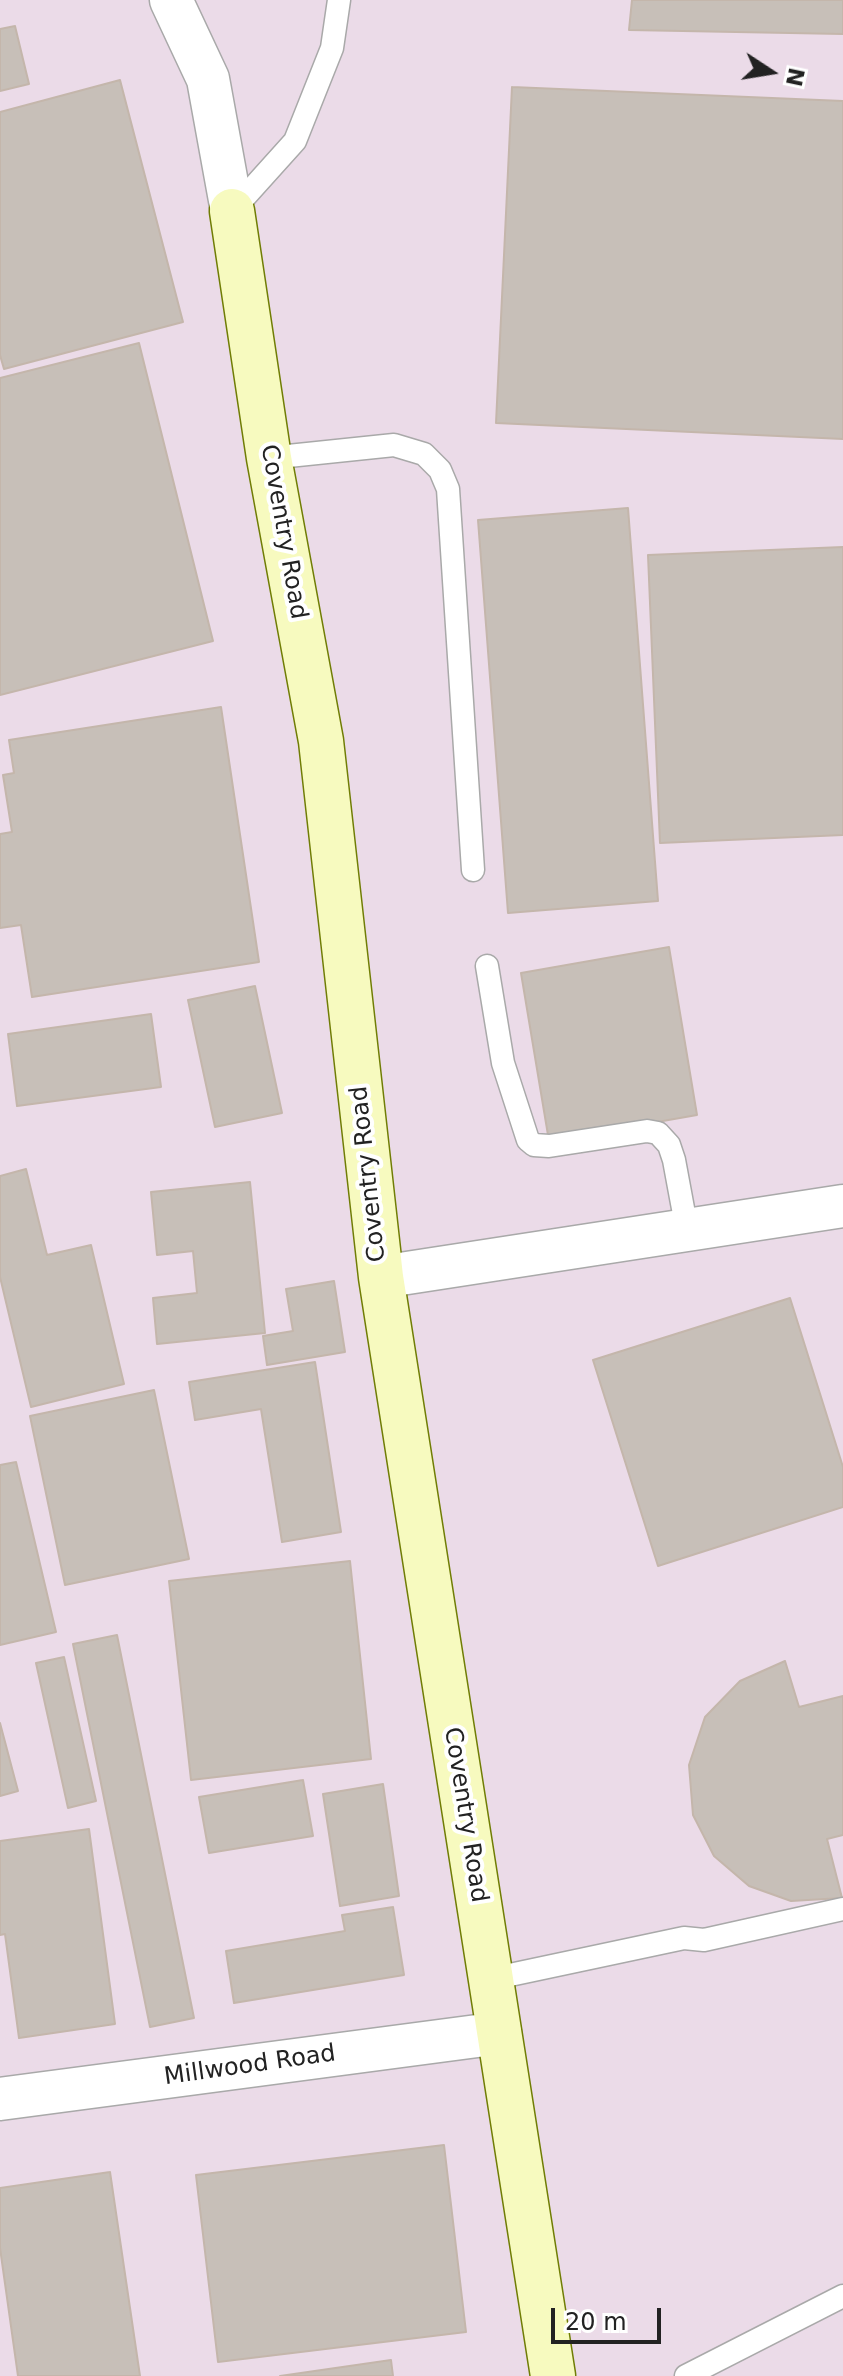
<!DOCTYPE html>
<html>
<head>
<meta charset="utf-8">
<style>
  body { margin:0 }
  #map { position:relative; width:843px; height:2376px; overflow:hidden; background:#f2efe9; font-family:"DejaVu Sans",sans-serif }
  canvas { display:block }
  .north { position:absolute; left:731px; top:32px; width:80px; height:80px; -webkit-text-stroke:6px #fff; paint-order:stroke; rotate:102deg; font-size:22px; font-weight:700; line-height:32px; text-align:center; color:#222 }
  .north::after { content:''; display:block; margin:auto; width:28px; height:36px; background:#222; clip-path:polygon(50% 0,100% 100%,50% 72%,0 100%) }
  .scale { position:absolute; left:551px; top:2308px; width:110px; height:36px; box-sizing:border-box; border:4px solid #222; border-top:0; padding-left:10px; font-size:24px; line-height:28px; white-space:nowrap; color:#222; -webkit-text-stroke:6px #fff; paint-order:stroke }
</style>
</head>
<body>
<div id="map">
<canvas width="843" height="2376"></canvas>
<div class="north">N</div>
<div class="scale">20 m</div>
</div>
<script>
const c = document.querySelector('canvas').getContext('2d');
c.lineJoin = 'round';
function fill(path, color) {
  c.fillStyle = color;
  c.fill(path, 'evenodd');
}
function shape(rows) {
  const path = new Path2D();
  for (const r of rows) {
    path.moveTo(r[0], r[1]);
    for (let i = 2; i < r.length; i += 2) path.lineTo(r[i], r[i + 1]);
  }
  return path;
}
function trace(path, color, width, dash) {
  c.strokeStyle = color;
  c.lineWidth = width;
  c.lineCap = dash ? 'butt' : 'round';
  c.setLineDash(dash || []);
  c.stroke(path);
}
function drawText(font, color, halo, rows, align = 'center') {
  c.font = font + ' "DejaVu Sans",sans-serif';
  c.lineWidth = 8;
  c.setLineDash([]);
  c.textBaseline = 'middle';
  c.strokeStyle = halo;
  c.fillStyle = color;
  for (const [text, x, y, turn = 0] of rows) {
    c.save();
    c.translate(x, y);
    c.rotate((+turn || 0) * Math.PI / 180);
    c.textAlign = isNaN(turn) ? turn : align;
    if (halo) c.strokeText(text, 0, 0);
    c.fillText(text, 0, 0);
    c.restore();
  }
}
fill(shape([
  [0,0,843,0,843,2376,0,2376]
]), '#ebdbe8');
const building = shape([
  [632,0,843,0,843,34,629,30,632,0],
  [15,26,29,84,0,91,0,29,15,26],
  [120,80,183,322,4,369,0,355,0,112,120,80],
  [512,87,843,101,843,439,496,423,512,87],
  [139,343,213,641,0,695,0,378,139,343],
  [628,508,658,901,508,913,478,520,628,508],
  [843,547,843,835,660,843,648,555,843,547],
  [221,707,259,962,32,997,21,925,0,928,0,834,12,832,3,775,14,773,9,740,221,707],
  [669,947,697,1115,549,1141,521,973,669,947],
  [255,986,282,1113,215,1127,188,1000,255,986],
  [151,1014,161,1087,17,1106,8,1034,151,1014],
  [26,1169,47,1255,91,1245,124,1384,31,1407,0,1277,0,1176,26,1169],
  [250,1182,265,1333,157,1344,153,1298,197,1293,193,1251,157,1255,151,1192,250,1182],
  [334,1281,345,1352,267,1365,263,1336,293,1331,286,1289,334,1281],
  [790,1298,843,1467,843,1507,658,1566,593,1360,790,1298],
  [315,1362,341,1532,282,1542,261,1409,195,1420,189,1382,315,1362],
  [154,1390,189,1559,65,1585,30,1416,154,1390],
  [16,1462,56,1632,0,1645,0,1465,16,1462],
  [350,1561,371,1759,191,1780,169,1581,350,1561],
  [117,1635,194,2018,150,2027,73,1644,117,1635],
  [64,1657,96,1801,68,1808,36,1663,64,1657],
  [785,1661,799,1707,843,1696,843,1835,827,1839,842,1898,791,1901,749,1886,714,1856,693,1815,689,1765,705,1717,740,1681,785,1661],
  [0,1723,18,1791,0,1796,0,1723],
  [303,1780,313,1836,209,1853,199,1797,303,1780],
  [383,1784,399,1896,340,1906,323,1794,383,1784],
  [89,1829,115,2024,19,2038,5,1934,0,1935,0,1841,89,1829],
  [393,1907,404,1975,234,2003,226,1951,345,1931,342,1915,393,1907],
  [444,2145,466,2332,218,2362,196,2175,444,2145],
  [110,2172,140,2376,18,2376,0,2248,0,2188,110,2172],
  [391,2360,393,2376,280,2376,391,2360]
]);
fill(building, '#c7bfb8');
trace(building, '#c4b6ab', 2);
const lane = shape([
  [232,211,295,141,332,48,339,0],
  [269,458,394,445,424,454,440,470,448,489,473,870],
  [487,966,503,1063,528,1140,534,1145,549,1146,647,1131,658,1133,669,1145,674,1160,687,1230],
  [491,1979,684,1938,704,1940,843,1909],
  [686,2376,843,2296]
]);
const street = shape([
  [171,0,208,79,232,211],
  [381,1277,843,1206],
  [0,2099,500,2033]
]);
const secondary = shape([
  [232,211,269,458,321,741,381,1277,553,2376]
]);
trace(lane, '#a9a9a9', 25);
trace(street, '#a9a9a9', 45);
trace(secondary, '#707d05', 47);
trace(lane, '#fff', 22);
trace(street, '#fff', 42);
trace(secondary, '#f7fabf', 44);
drawText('24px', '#222', '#fff', [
  ["Coventry Road",283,532,80],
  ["Coventry Road",369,1174,-96],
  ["Coventry Road",465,1815,81],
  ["Millwood Road",250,2066,-8]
]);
</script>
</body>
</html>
